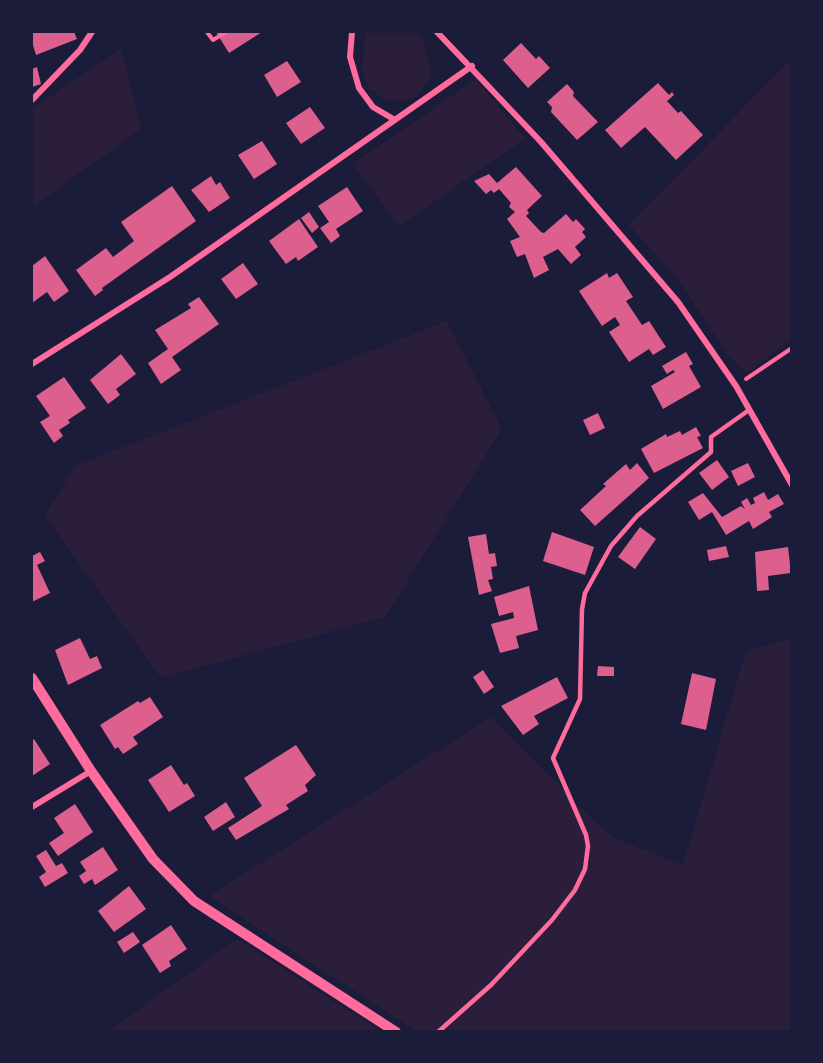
<!DOCTYPE html>
<html>
<head>
<meta charset="utf-8">
<style>
  body { margin:0 }
  #map { position:relative; width:823px; height:1063px; overflow:hidden; background:#1b1b3a; font-family:"IBM Plex Sans",sans-serif }
  canvas { display:block }
  .frame { position:absolute; inset:0; border:33px solid #1b1b3a; pointer-events:none }
</style>
</head>
<body>
<div id="map">
<canvas width="823" height="1063"></canvas>
<div class="frame"></div>
</div>
<script>
const c = document.querySelector('canvas').getContext('2d');
c.lineJoin = 'round';
function fill(path, color) {
  c.fillStyle = color;
  c.fill(path, 'evenodd');
}
function shape(rows) {
  const path = new Path2D();
  for (const r of rows) {
    path.moveTo(r[0], r[1]);
    for (let i = 2; i < r.length; i += 2) path.lineTo(r[i], r[i + 1]);
  }
  return path;
}
function trace(path, color, width, dash) {
  c.strokeStyle = color;
  c.lineWidth = width;
  c.lineCap = dash ? 'butt' : 'round';
  c.setLineDash(dash || []);
  c.stroke(path);
}
fill(shape([
  [365,32,416,32,423,40,431,71,429,79,417,96,404,101,386,101,368,87,362,72],
  [121,49,141,129,32,207,32,109],
  [791,59,791,340,747,373,727,354,677,278,629,225],
  [476,79,525,139,399,226,353,164],
  [447,321,502,429,385,617,161,678,45,516,75,466],
  [791,639,791,1031,416,1031,209,896,491,717,596,823,614,838,683,865,746,651],
  [237,939,380,1031,108,1031]
]), '#2a1e3b');
fill(shape([
  [32,32,74,32,77,39,36,55,32,42],
  [216,32,262,32,229,53],
  [521,43,536,59,539,56,550,68,528,88,503,60],
  [287,61,301,82,277,97,264,75],
  [37,67,41,84,32,87,32,69],
  [658,83,669,95,672,92,674,95,667,101,678,113,681,111,703,135,676,160,645,127,621,148,605,130],
  [567,84,574,92,573,96,598,122,577,140,551,112,552,107,547,102],
  [310,107,325,128,301,144,286,123],
  [262,141,277,164,254,179,238,155],
  [516,167,542,196,527,210,529,213,526,216,541,232,544,233,566,214,573,222,576,219,585,229,582,232,586,237,575,247,581,255,571,264,558,249,543,257,549,270,534,278,525,254,517,257,510,241,520,237,507,219,515,212,509,207,511,203,499,189,494,193,491,190,486,194,474,181,489,174,497,183],
  [211,176,216,185,220,182,230,198,209,212,191,190],
  [172,186,196,221,102,288,103,290,95,296,76,270,106,248,113,257,134,241,121,222],
  [347,187,363,211,336,229,340,236,331,243,320,228,329,222,318,206],
  [309,212,319,227,312,233,301,218],
  [299,219,318,247,298,261,296,257,286,264,269,241],
  [45,256,69,291,54,302,47,292,32,303,32,266],
  [243,263,258,284,236,299,221,279],
  [607,273,609,278,617,273,633,297,626,301,642,325,649,321,666,347,653,355,649,349,629,362,609,332,620,325,615,317,602,326,579,291],
  [199,297,219,324,172,357,181,370,161,384,148,363,168,349,155,330,191,308,188,304],
  [686,352,693,364,689,366,701,387,663,409,651,386,675,372,673,370,667,374,662,366],
  [121,354,136,374,116,389,120,395,108,404,90,380],
  [64,377,86,408,68,420,70,423,59,430,63,436,54,443,40,422,50,416,36,396],
  [598,413,605,428,590,435,583,420],
  [696,427,701,436,697,437,703,448,654,473,641,449,666,434,667,437,680,431,682,435],
  [717,460,729,477,712,490,699,473],
  [637,463,649,478,595,526,580,510,606,486,603,484,626,464,630,470],
  [748,463,755,477,738,486,731,471],
  [764,492,768,500,778,494,784,504,769,512,772,517,753,529,749,521,726,535,712,512,699,520,688,502,703,493,722,517,741,506,745,509,741,502,747,498,751,505,755,503,753,498],
  [640,527,656,539,635,569,618,557],
  [552,532,594,547,585,575,543,561],
  [486,534,489,554,495,553,497,566,491,567,493,579,488,580,492,591,479,595,468,537],
  [726,546,729,557,709,561,707,550],
  [788,547,791,573,768,576,769,590,757,591,755,552],
  [40,552,45,561,37,565,50,593,32,602,32,556],
  [529,586,538,630,516,636,519,648,500,653,491,624,514,618,513,612,499,616,494,597],
  [80,638,90,659,97,656,102,668,68,685,55,650],
  [598,666,614,667,614,676,597,676],
  [483,670,494,687,484,694,473,677],
  [692,673,716,679,706,730,681,724],
  [557,677,568,698,534,716,539,724,523,735,501,706],
  [150,697,163,717,133,737,138,744,123,754,118,747,115,749,100,725,138,701,140,703],
  [34,739,50,764,32,776,32,741],
  [296,745,316,775,305,785,308,791,286,805,289,809,236,840,228,828,262,806,244,778],
  [171,765,184,785,187,783,195,796,169,812,148,780],
  [226,802,235,817,213,831,204,817],
  [75,804,93,832,58,856,49,843,64,833,54,818],
  [103,847,118,870,95,885,92,879,84,884,79,876,86,871,80,862],
  [46,850,56,866,62,863,68,873,45,887,39,877,46,872,36,856],
  [129,886,146,909,114,932,98,911],
  [171,925,187,949,169,961,171,966,160,973,142,945],
  [133,932,140,942,124,953,117,942]
]), '#dd5f8e');
trace(shape([
  [207,32,213,40,226,32],
  [746,379,792,348]
]), '#ff6b9d', 4);
trace(shape([
  [438,1032,491,985,552,920,575,890,585,869,588,846,586,835,553,758,580,699,582,609,585,593,611,546,637,516,711,452,711,437,749,410]
]), '#ff6b9d', 4.5);
trace(shape([
  [352,32,350,57,359,88,373,107,395,120],
  [437,32,541,142,678,302,736,386,792,485],
  [32,100,80,50,92,32],
  [32,364,170,277,472,66],
  [32,807,91,771]
]), '#ff6b9d', 6);
trace(shape([
  [32,678,91,771,153,859,194,901,396,1032]
]), '#ff6b9d', 10);
</script>
</body>
</html>
